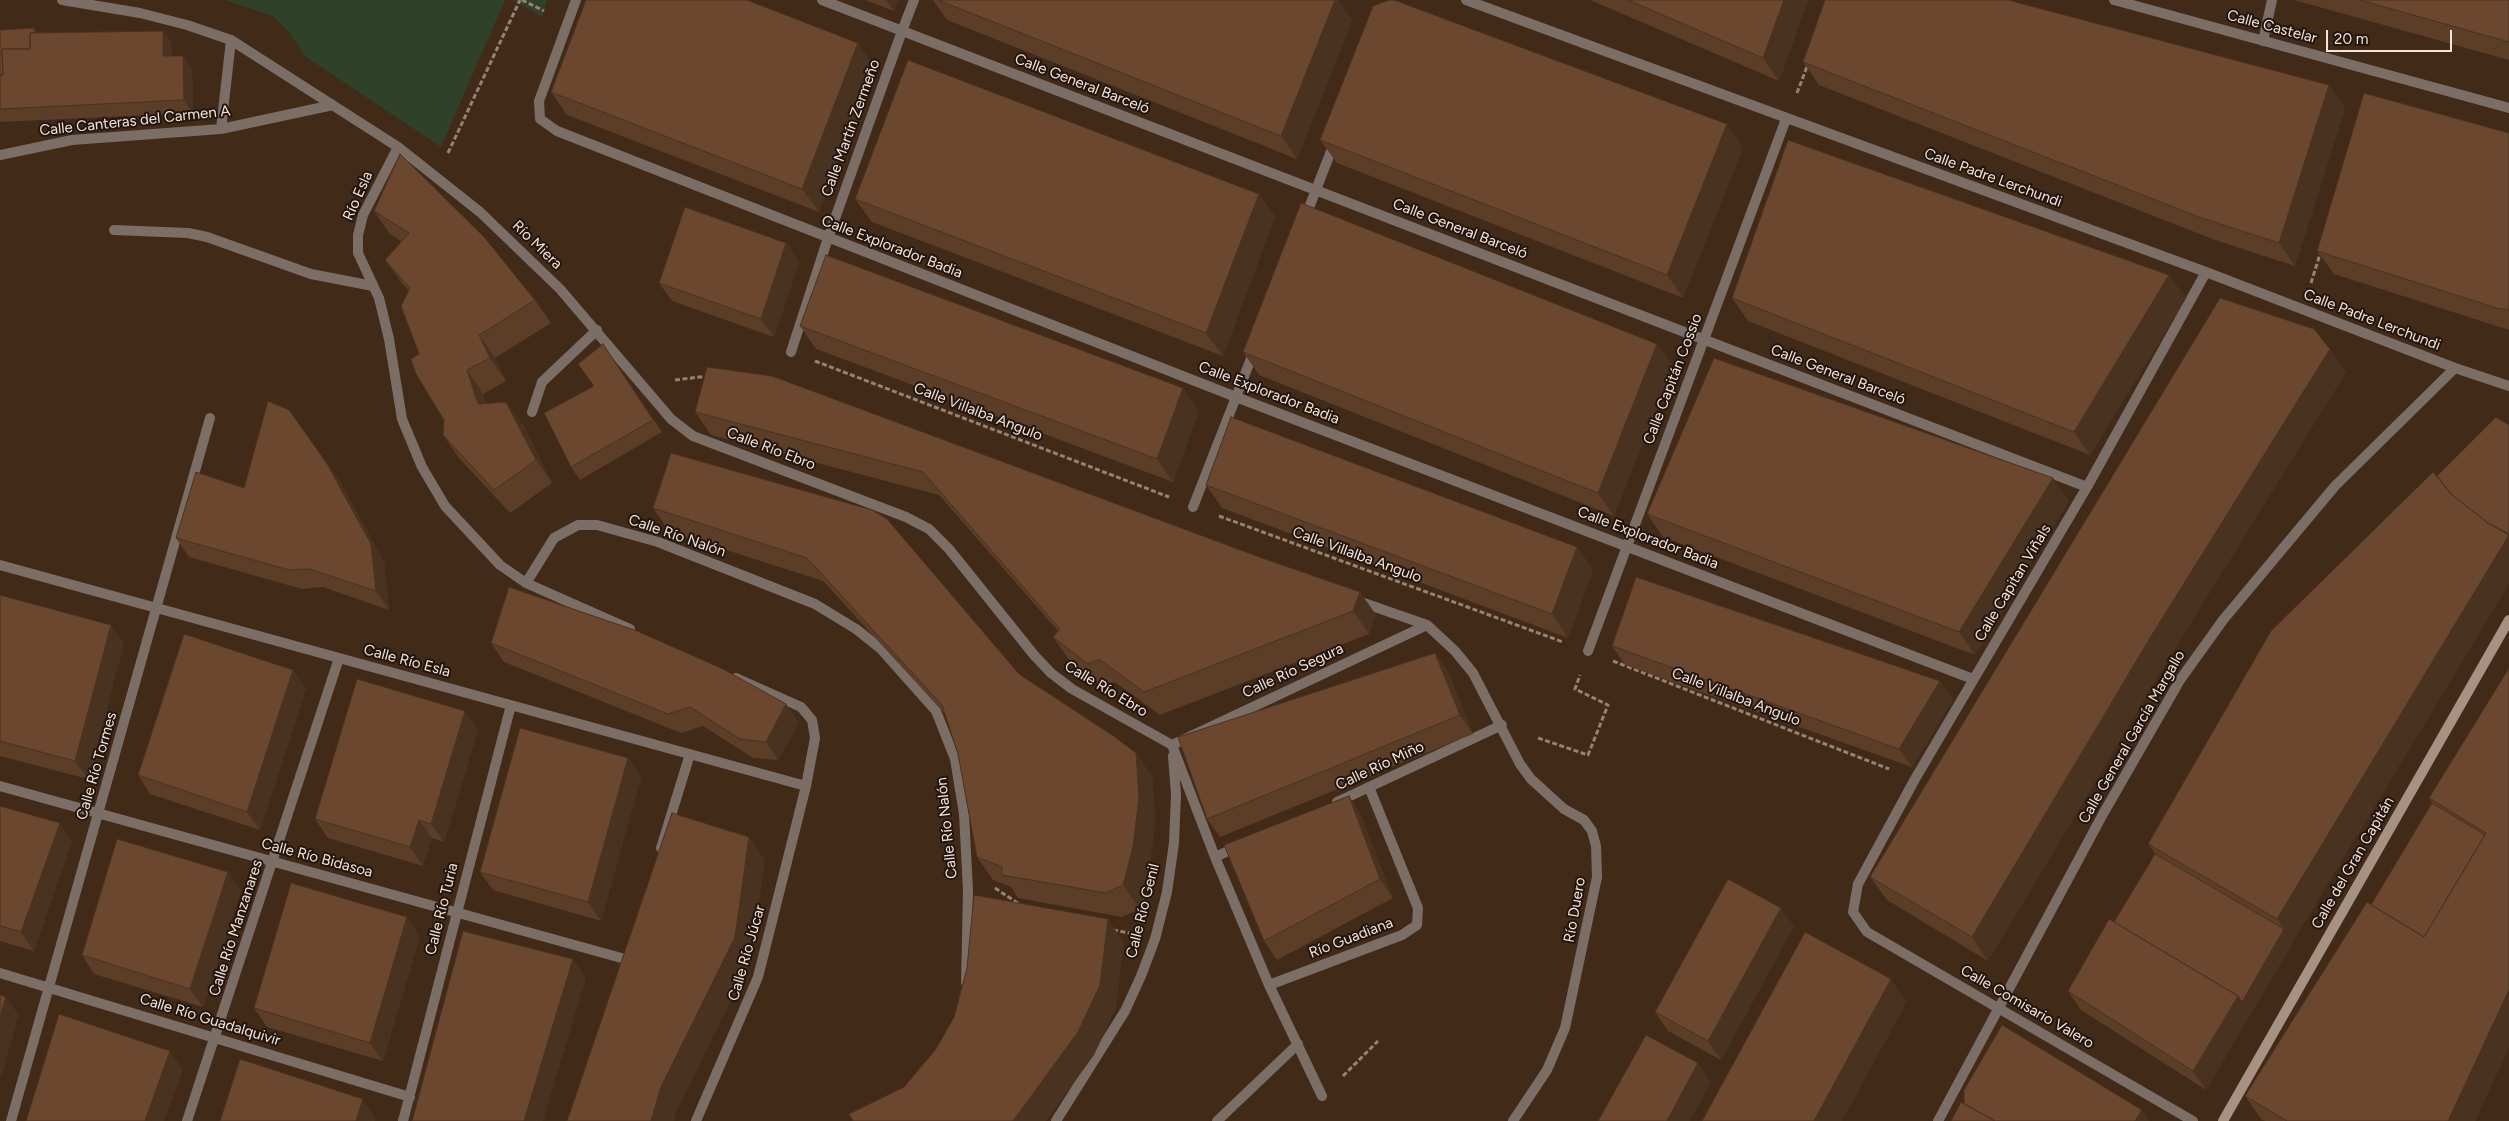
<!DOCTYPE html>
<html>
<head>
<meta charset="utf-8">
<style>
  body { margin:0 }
  #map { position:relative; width:2509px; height:1121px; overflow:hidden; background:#422a18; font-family:Figtree,sans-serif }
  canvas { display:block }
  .scale { position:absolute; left:2326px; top:30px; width:126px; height:22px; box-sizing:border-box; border:2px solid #f4e3d8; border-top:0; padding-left:6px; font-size:15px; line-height:18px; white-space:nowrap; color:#f4e3d8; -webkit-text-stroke:4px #21150e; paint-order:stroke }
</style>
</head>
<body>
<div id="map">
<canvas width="2509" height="1121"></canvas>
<div class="scale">20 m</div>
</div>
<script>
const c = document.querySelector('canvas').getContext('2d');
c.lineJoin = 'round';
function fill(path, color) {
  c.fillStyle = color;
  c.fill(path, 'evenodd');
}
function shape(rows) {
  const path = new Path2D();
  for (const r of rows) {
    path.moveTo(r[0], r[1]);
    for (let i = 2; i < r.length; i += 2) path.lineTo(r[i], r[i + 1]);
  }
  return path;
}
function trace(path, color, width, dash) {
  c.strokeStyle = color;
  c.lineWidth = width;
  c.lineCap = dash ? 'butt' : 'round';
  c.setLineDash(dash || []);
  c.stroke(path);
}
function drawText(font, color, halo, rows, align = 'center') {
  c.font = font + ' Figtree,sans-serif';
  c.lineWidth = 4;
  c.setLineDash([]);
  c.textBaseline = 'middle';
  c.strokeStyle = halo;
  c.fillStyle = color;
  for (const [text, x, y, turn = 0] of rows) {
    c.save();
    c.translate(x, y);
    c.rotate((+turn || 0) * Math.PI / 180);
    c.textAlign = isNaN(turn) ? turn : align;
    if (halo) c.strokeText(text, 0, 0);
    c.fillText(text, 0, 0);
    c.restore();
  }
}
fill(shape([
  [225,0,505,0,441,147,306,57,288,31,273,16],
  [512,0,547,0,542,17]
]), '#2f4129');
trace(shape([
  [522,0,544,11],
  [1797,93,1808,64],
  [448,153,520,0],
  [2311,283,2321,251],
  [815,361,1169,497],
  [675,380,708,376],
  [1219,516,1563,642],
  [1613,661,1889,769],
  [1538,738,1588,755,1608,705,1575,689,1580,675],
  [995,888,1019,904],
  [1113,930,1129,933],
  [1343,1076,1378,1041]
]), '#968273', 3, [5, 2.5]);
trace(shape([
  [902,31,914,0],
  [2263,41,2272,0],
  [557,131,540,119,539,101,576,0],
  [114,230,188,233,207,237,311,274,373,286],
  [1513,1121,1547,1070,1565,1028,1597,877]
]), '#7b6e66', 10);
trace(shape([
  [62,0,140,13,187,25,231,40,398,147,480,212,560,289,671,419,693,436,906,517,929,529,949,549,1034,655,1051,673,1072,689,1172,745,1215,857,1269,985,1322,1096],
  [822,0,2087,487],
  [1466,0,2206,272,2455,368,2509,386],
  [2114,0,2509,108],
  [221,129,231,40],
  [557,131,1236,397,1973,679],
  [398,147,363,215,358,235,358,253,379,298,389,339,402,419,422,467,445,506,500,565,526,583,630,629],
  [0,155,72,140,221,129,333,105],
  [1305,218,1335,141],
  [791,352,828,238,902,31],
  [532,412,542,382,597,330],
  [1193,507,1254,351],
  [0,565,806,786],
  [526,583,554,538,578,525,597,525,658,542,815,604,856,629,880,648,936,711,955,759,964,814,968,890,966,983],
  [1358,601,1427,625,1455,651,1473,673,1520,764,1531,779,1564,809,1584,820,1592,831,1596,846,1597,877],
  [1588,651,1786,119],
  [1172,745,1427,625],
  [0,786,625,959],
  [1337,802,1502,725],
  [661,848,690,754],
  [1215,857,1239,846],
  [0,973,410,1097],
  [1269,985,1402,935,1417,925,1418,908,1369,787],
  [11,1121,210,418],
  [187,1121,339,658],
  [403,1121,511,705],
  [696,1121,758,977,806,786,815,738,812,720,801,707,736,678],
  [1056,1121,1125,1011,1141,976,1155,939,1167,892,1174,843,1176,794,1173,756],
  [1217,1121,1298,1044],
  [1938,1121,2103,814,2180,680,2223,620,2335,486,2455,368],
  [2193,1121,1867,932,1853,912,1858,884,1915,779,2087,487,2206,272]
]), '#7b6e66', 10);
trace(shape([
  [2223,1121,2509,620]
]), '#a69183', 10);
fill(shape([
  [865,0,898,0,894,11],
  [933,0,1338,0,1352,20,1297,159,947,20],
  [1590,0,1808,0,1779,81],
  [2294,0,2509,0,2509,60],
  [34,28,37,33,163,31,172,44,172,56,192,69,193,113,0,122,0,30],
  [1803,62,2345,108,2295,266,2215,240,1819,85],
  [874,66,819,212,567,115,551,92],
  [1727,124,1743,148,1683,298,1337,163,1320,140],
  [2509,133,2509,330,2334,274,2317,251],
  [1259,194,1275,217,1223,356,872,222,855,199],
  [374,211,535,300,551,323,495,358,506,381,483,394,486,403,523,425,552,483,510,513,459,458,443,435,444,420,409,291,402,283,385,260,402,242,390,234],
  [786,243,799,262,774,337,672,301,659,283],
  [1732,298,2186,298,2090,455,1748,321],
  [800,326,1199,411,1173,482,816,349],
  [1657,344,1673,367,1614,516,1259,375,1243,352],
  [612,357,662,432,580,480,571,467],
  [2346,372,2167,661,1988,961,1887,900,1870,877],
  [695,412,1262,558,1360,592,1376,615,1369,634,1160,715,1115,682,1105,687,1069,660,1053,637,1058,631,939,495,711,435],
  [671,453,1019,674,1152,776,1155,821,1149,870,1140,909,1122,917,1018,898,1011,887,993,880,977,857,958,754,945,714,823,581,670,532,653,508],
  [339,480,384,562,389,610,323,587,302,589,189,557,176,538,244,488],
  [1206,485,1577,547,1593,570,1568,638,1222,508],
  [2069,501,1975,655,1663,537,1647,514],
  [0,595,124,643,88,779,0,756],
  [2271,631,2293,942,2206,1090,2081,1010,2068,991,2114,922,2155,854,2148,844],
  [491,643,799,722,778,760,753,758,703,726,681,733,504,662],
  [1612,646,1953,699,1912,767,1625,665],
  [1435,653,1448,672,1473,734,1220,837,1207,819],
  [2509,668,2509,1047,2475,1121,2265,1121,2261,1119,2245,1096,2371,905,2432,803,2429,798],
  [293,670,306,689,260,830,150,794,138,775],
  [478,730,444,842,432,838,423,866,328,838,315,819],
  [628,758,641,777,601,921,493,890,480,872],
  [1349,796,1361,815,1393,898,1277,960,1264,941],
  [0,806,72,841,34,951,0,941],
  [241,890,203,1007,94,974,82,955],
  [1794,926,1721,1060,1668,1031,1655,1012],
  [420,936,383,1061,267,1027,254,1008]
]), '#5b3d28');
fill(shape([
  [886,0,898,0,894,11],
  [1335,0,1338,0,1352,20,1297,159,1281,136],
  [1784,0,1808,0,1779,81,1763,58],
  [163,31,172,44,172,69,163,56],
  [858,43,874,66,819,212,802,189],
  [183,56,192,69,193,113,184,100],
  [2329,85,2345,108,2295,266,2279,243],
  [1727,124,1743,148,1683,298,1667,275],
  [1259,194,1275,217,1223,356,1206,333],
  [786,243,799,262,774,337,761,319],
  [2169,275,2186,298,2090,455,2074,432],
  [479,335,495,358,506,381,490,358],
  [1657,344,1673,367,1614,516,1598,493],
  [2330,349,2346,372,2167,661,1988,961,1972,937,2150,638],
  [467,370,483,394,495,427,478,404],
  [1183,388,1199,411,1173,482,1157,459],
  [506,402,523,425,552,483,536,460],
  [326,462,339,480,384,562,389,610,376,591],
  [2053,478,2069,501,1975,655,1959,632],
  [2509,535,2509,584,2293,942,2206,1090,2193,1071,2238,996,2284,929,2277,919],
  [1577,547,1593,570,1568,638,1552,614],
  [1360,592,1376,615,1369,634,1353,611],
  [111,625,124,643,88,779,75,761],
  [1435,653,1448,672,1473,734,1460,715],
  [293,670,306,689,260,830,247,812],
  [1940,681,1953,699,1912,767,1899,749],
  [786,704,799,722,778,760,766,742],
  [465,711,478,730,444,842,431,824],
  [1136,753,1152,776,1155,821,1149,870,1140,909,1123,885],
  [628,758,641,777,601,921,588,902],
  [1349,796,1361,815,1393,898,1380,879],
  [419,820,432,838,423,866,410,847],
  [60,823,72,841,34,951,21,932],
  [749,837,765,860,751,960,677,1110,674,1121,651,1121,661,1087],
  [228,872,241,890,203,1007,190,989],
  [1781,908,1794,926,1721,1060,1708,1041],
  [407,917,420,936,383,1061,370,1043],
  [1108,919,1124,942,1116,1008,1094,1055,1046,1121,1013,1121],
  [573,959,586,978,543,1121,524,1121],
  [1891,979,1907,1002,1842,1121,1814,1121],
  [2509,990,2509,1047,2475,1121,2448,1121],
  [6,997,19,1015,0,1081,0,1017],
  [170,1051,183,1070,164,1121,145,1121],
  [1698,1063,1711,1082,1690,1121,1667,1121],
  [363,1099,376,1118,375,1121,356,1121],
  [2142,1110,2149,1121,2135,1121]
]), '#4a3220');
const building = shape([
  [586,0,747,0,858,43,802,189,551,92,586,0],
  [938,0,1335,0,1281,136,938,0],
  [1389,0,1394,0,1727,124,1667,275,1320,140,1373,6,1389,0],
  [1628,0,1784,0,1763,58,1628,0],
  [1825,0,2008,0,2329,85,2279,243,2199,217,1803,62,1825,0],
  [2360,0,2509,0,2509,42,2360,0],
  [34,28,34,33,30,33,30,49,2,49,3,75,0,75,0,30,34,28],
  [163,31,163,56,183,56,184,100,0,109,0,75,3,75,2,49,30,49,30,33,163,31],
  [908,60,1259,194,1206,333,855,199,908,60],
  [2364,93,2509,133,2509,310,2497,308,2317,251,2364,93],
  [1788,140,2169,275,2074,432,1732,298,1788,140],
  [400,154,484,237,535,300,479,335,490,358,467,370,478,404,506,402,536,460,494,490,443,435,444,420,416,374,411,359,419,354,401,306,410,288,385,260,409,233,374,211,400,154],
  [1301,203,1657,344,1598,493,1243,352,1301,203],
  [685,207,786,243,761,319,659,283,685,207],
  [826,255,1183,388,1157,459,800,326,826,255],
  [2220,298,2314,329,2330,349,2150,638,1972,937,1870,877,2220,298],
  [603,344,653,420,571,467,544,413,594,386,578,364,603,344],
  [1714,358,2053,478,1959,632,1647,514,1714,358],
  [707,367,772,376,1262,558,1360,592,1353,611,1144,692,1099,659,1088,664,1053,637,1060,629,923,472,695,412,707,367],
  [268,401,289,410,326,462,371,544,376,591,310,569,289,570,176,538,196,472,244,488,268,401],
  [1231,417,1577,547,1552,614,1206,485,1231,417],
  [2496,417,2509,425,2509,534,2488,523,2452,495,2437,476,2496,417],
  [671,453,872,510,887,519,1019,674,1115,737,1136,753,1139,798,1133,847,1123,885,1106,893,1002,875,1002,867,977,857,958,754,942,705,807,558,653,508,671,453],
  [2433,472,2452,495,2488,523,2509,535,2277,919,2148,844,2271,631,2433,472],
  [1636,577,1940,681,1899,749,1612,646,1636,577],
  [509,587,637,631,723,669,786,704,766,742,740,739,690,707,668,714,491,643,509,587],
  [0,595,111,625,75,761,0,741,0,595],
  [184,634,293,670,247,812,138,775,184,634],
  [1435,653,1460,715,1207,819,1178,737,1435,653],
  [2509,668,2509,990,2448,1121,2287,1121,2245,1096,2367,902,2424,937,2486,833,2429,798,2509,668],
  [357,679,465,711,431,824,419,820,410,847,315,819,357,679],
  [520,728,628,758,588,902,480,872,520,728],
  [1349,796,1380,879,1264,941,1224,845,1349,796],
  [2432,803,2485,835,2424,937,2371,905,2432,803],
  [0,806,60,823,21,932,0,926,0,806],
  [672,813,749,837,735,937,661,1087,651,1121,567,1121,672,813],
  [117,839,228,872,190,989,82,955,117,839],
  [2155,854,2284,929,2242,1002,2238,996,2114,922,2155,854],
  [1728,879,1781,908,1708,1041,1655,1012,1728,879],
  [291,883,407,917,370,1043,254,1008,291,883],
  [974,895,1108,919,1100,985,1078,1032,1013,1121,853,1121,849,1114,904,1087,936,1049,954,1017,967,968,974,895],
  [2109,919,2238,996,2193,1071,2068,991,2109,919],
  [463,931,573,959,524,1121,412,1121,463,931],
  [1805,932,1891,979,1814,1121,1702,1121,1805,932],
  [0,995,6,997,0,1017,0,995],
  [59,1014,170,1051,145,1121,26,1121,59,1014],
  [2002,1025,2142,1110,2135,1121,1995,1121,1964,1104,1964,1090,2002,1025],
  [1646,1035,1698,1063,1667,1121,1598,1121,1646,1035],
  [240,1059,363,1099,356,1121,220,1121,240,1059],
  [1961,1102,1995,1121,1951,1121,1961,1102]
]);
fill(building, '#6a472e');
trace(building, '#4a3220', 1);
drawText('15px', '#f4e3d8', '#21150e', [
  ["Calle Castelar",2272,27,15],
  ["Calle General Barceló",1082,84,21],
  ["Calle Canteras del Carmen A",135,121,-6],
  ["Calle Martín Zermeño",851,128,-70],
  ["Calle Padre Lerchundi",1993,178,20],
  ["Río Esla",358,196,-66],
  ["Calle General Barceló",1460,229,21],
  ["Río Miera",537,245,44],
  ["Calle Explorador Badia",892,247,21],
  ["Calle Padre Lerchundi",2372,320,21],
  ["Calle General Barceló",1838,375,21],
  ["Calle Capitán Cossio",1673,379,-69],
  ["Calle Explorador Badia",1269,393,21],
  ["Calle Villalba Angulo",978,412,21],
  ["Calle Río Ebro",771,449,21],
  ["Calle Río Nalón",677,536,19],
  ["Calle Explorador Badia",1648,538,21],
  ["Calle Villalba Angulo",1357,555,20],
  ["Calle Capitan Viñals",2013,583,-59],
  ["Calle Río Esla",407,661,15],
  ["Calle Río Segura",1293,671,-25],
  ["Calle Río Ebro",1106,689,31],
  ["Calle Villalba Angulo",1736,697,21],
  ["Calle General García Margallo",2132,737,-60],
  ["Calle Río Tormes",97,766,-74],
  ["Calle Río Miño",1380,766,-25],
  ["Calle Río Nalón",947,828,-96],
  ["Calle Río Bidasoa",317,858,15],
  ["Calle del Gran Capitán",2353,863,-60],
  ["Calle Río Turia",442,909,-76],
  ["Río Duero",1575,910,-80],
  ["Calle Río Genil",1143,911,-76],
  ["Calle Río Manzanares",236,928,-72],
  ["Río Guadiana",1351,938,-21],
  ["Calle Río Júcar",747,953,-74],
  ["Calle Comisario Valero",2027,1007,30],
  ["Calle Río Guadalquivir",210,1020,17]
]);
</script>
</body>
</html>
